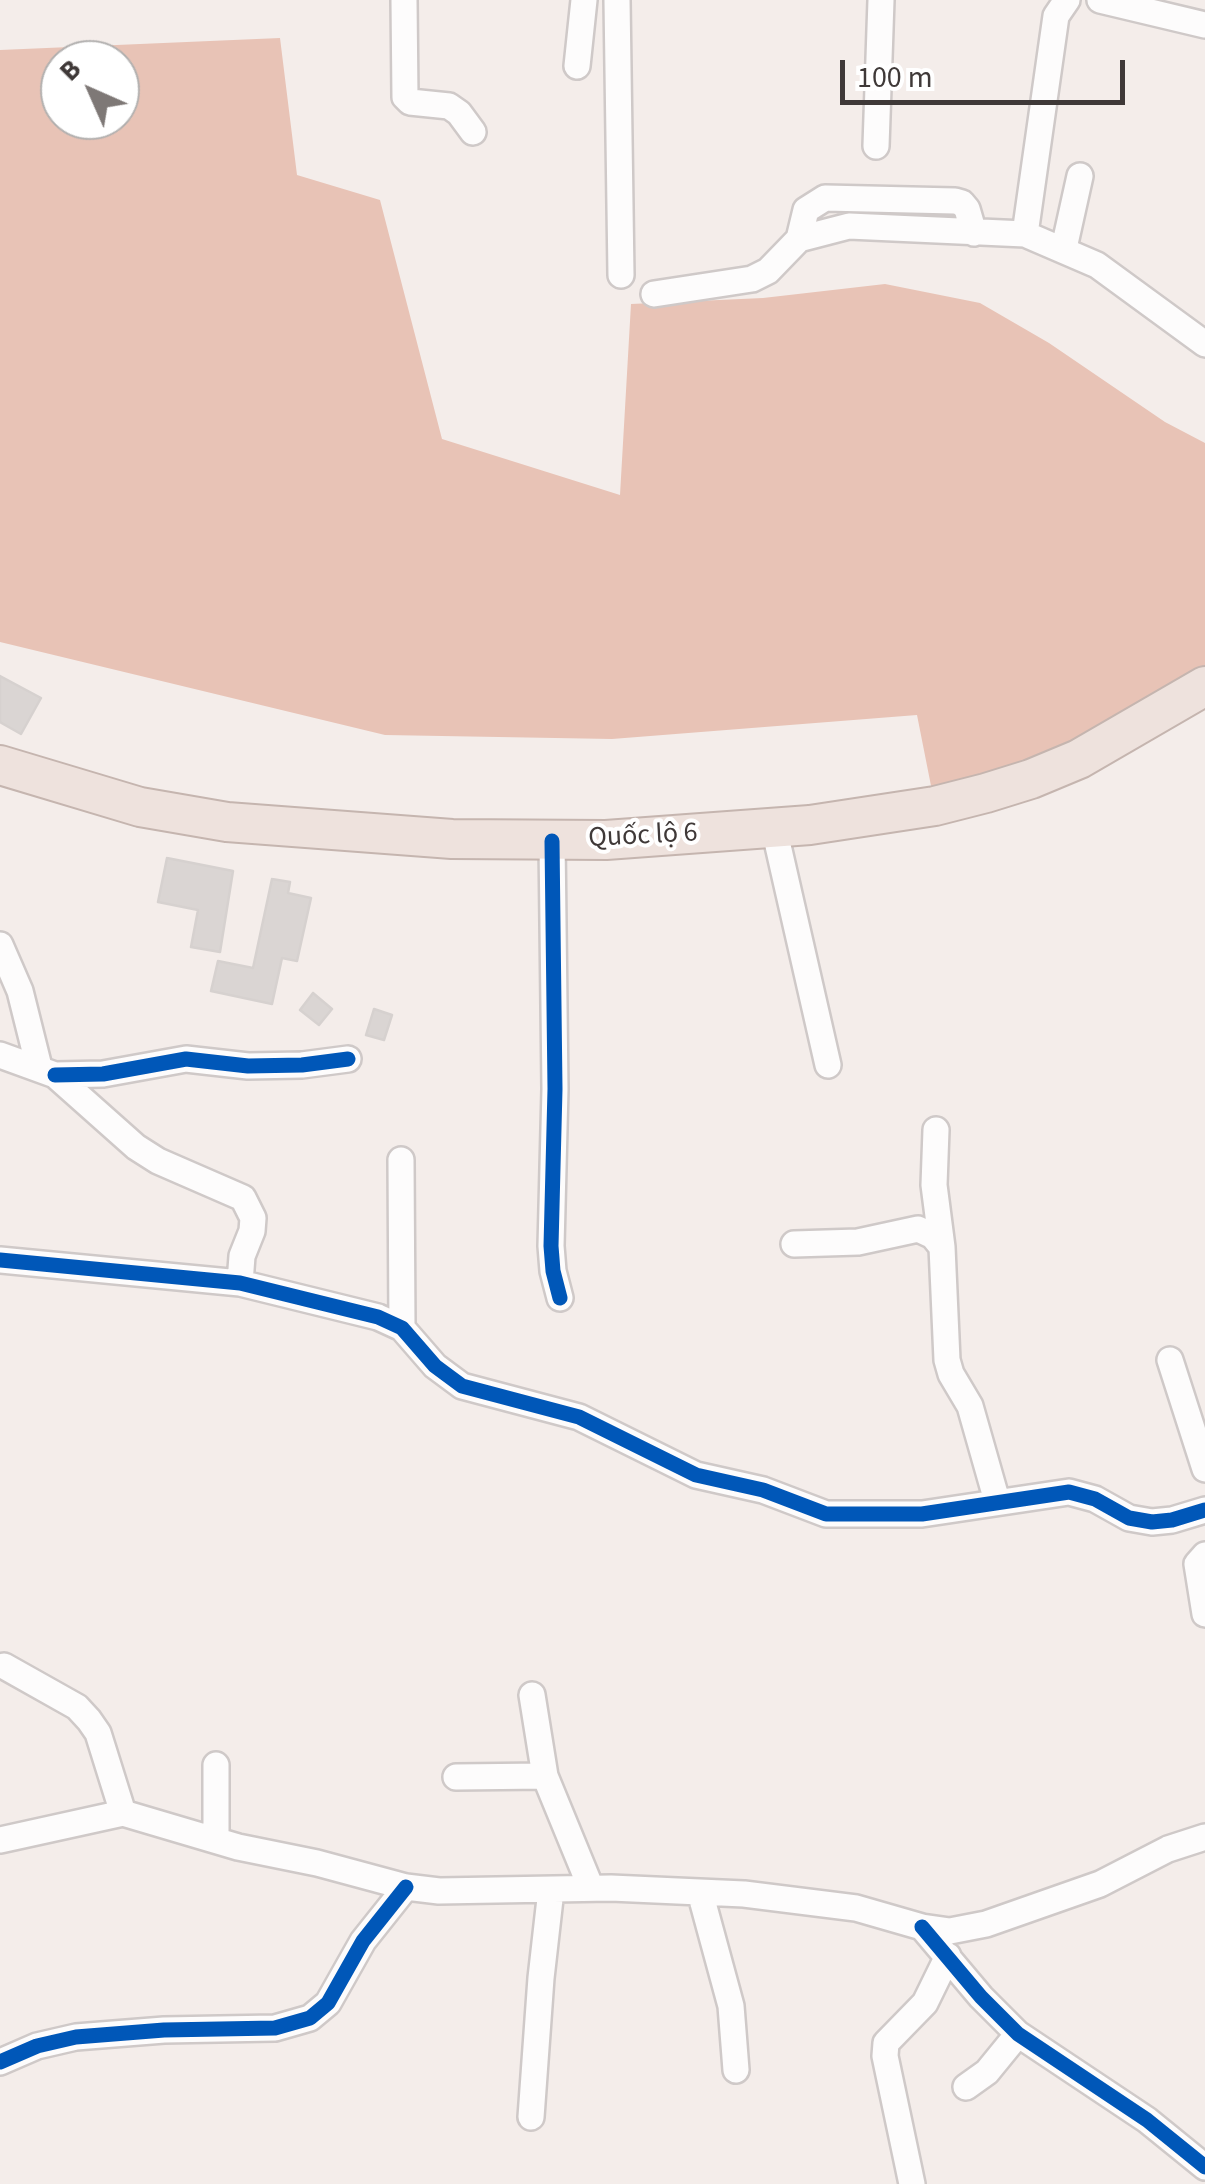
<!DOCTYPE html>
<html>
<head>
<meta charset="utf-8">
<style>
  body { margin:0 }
  #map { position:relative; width:1205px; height:2184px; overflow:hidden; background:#f4edea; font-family:"Source Sans 3",sans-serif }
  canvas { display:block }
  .north { position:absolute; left:40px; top:40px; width:100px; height:100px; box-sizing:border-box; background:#fff; border:2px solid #b2b0af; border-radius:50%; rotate:315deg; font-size:28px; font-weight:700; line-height:40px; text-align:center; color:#3f3938 }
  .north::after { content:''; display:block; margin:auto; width:35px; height:45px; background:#7e7876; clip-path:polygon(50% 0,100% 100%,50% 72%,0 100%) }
  .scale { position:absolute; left:840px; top:60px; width:285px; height:45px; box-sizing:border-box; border:5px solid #3f3938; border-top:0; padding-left:12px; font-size:30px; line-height:35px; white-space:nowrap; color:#3f3938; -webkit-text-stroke:8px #fff; paint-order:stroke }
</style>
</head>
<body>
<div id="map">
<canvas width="1205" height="2184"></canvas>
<div class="north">B</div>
<div class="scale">100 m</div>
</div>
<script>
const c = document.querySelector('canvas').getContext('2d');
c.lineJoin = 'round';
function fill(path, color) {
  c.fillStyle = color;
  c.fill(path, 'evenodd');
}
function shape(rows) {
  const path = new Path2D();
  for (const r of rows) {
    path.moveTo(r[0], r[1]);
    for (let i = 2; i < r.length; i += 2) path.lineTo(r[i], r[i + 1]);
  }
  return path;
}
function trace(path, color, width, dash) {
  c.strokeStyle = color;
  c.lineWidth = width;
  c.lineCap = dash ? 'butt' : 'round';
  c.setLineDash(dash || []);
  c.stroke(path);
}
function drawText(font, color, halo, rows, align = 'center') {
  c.font = font + ' "Source Sans 3",sans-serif';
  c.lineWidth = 8;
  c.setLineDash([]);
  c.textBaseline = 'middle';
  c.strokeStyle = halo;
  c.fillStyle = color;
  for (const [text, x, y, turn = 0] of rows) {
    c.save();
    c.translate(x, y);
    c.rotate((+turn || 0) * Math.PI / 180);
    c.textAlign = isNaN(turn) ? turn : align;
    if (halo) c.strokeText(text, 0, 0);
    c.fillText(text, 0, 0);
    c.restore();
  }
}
fill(shape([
  [280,38,297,175,380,200,442,439,620,495,631,304,763,298,885,284,980,303,1049,343,1165,422,1205,443,1205,694,935,806,917,715,612,739,385,735,0,642,0,50],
  [60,60,120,60,120,120,60,120]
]), '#e8c3b6');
const building = shape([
  [0,676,41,698,21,734,0,722,0,676],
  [167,858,233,871,220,952,191,947,198,910,158,902,167,858],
  [272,879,290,882,288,893,311,898,297,961,282,958,272,1004,211,991,218,961,253,968,272,879],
  [313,993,332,1009,319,1025,300,1010,313,993],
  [374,1009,392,1015,384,1040,366,1035,374,1009]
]);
fill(building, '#dad5d3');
trace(building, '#d6d1cf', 2.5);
const minor = shape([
  [404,0,405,97,410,102,449,106,459,113,473,132],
  [617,0,621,275],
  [1067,0,1056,16,1025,234,1097,265,1205,344],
  [1100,0,1205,25],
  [577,66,584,0],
  [876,146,881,0],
  [799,239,806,210,825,198,955,201,962,203,967,209,974,233],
  [1064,248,1080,176],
  [654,294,752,279,768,271,799,239,849,226,1025,234],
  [774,828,828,1065],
  [552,841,555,1089,551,1246,553,1271,560,1298],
  [0,945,20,991,39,1067],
  [0,1055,55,1075,136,1147,158,1161,243,1198,253,1218,252,1231,242,1256,240,1283],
  [55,1075,103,1074,186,1059,248,1066,302,1065,348,1059],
  [936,1130,934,1185,942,1247,947,1360,951,1374,970,1406,997,1501],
  [401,1160,402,1328],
  [794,1244,858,1242,918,1229,933,1236,942,1247],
  [0,1260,240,1283,378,1317,402,1328,435,1366,462,1386,579,1417,696,1475,763,1490,826,1514,922,1514,1069,1492,1095,1499,1129,1518,1152,1522,1172,1520,1205,1510],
  [1170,1360,1205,1469],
  [1205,1555,1197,1564,1205,1614],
  [4,1666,77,1707,89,1720,98,1733,123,1813],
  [532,1695,545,1776,591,1888],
  [456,1777,545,1776],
  [0,1840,123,1813,238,1847,317,1863,406,1887,439,1891,611,1888,744,1894,856,1908,922,1927,950,1931,986,1924,1100,1884,1168,1849,1205,1837],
  [216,1840,216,1765],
  [700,1892,731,2006,736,2070],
  [922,1927,981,1997,1018,2034,1147,2120,1205,2167],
  [0,2062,37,2046,76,2037,164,2030,275,2028,310,2018,328,2003,363,1941,406,1887],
  [966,2087,987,2072,1018,2034],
  [531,2117,541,1978,551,1890],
  [912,2184,885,2056,886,2043,925,2003,948,1956]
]);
const highway = shape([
  [0,765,140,807,227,822,452,839,606,840,810,825,935,806,986,793,1031,779,1079,759,1205,686]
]);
trace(minor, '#cfc9c8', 30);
trace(highway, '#c5b5af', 42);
trace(minor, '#fdfcfc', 25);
trace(highway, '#eee2dd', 38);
trace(shape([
  [552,841,555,1089,551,1246,553,1271,560,1298],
  [55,1075,103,1074,186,1059,248,1066,302,1065,348,1059],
  [0,1260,240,1283,378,1317,402,1328,435,1366,462,1386,579,1417,696,1475,763,1490,826,1514,922,1514,1069,1492,1095,1499,1129,1518,1152,1522,1172,1520,1205,1510],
  [922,1927,981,1997,1018,2034,1147,2120,1205,2167],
  [0,2062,37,2046,76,2037,164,2030,275,2028,310,2018,328,2003,363,1941,406,1887]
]), '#0057b8', 15);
drawText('28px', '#3f3938', '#fff', [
  ["Quốc lộ 6",643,837,-3]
]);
</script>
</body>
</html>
